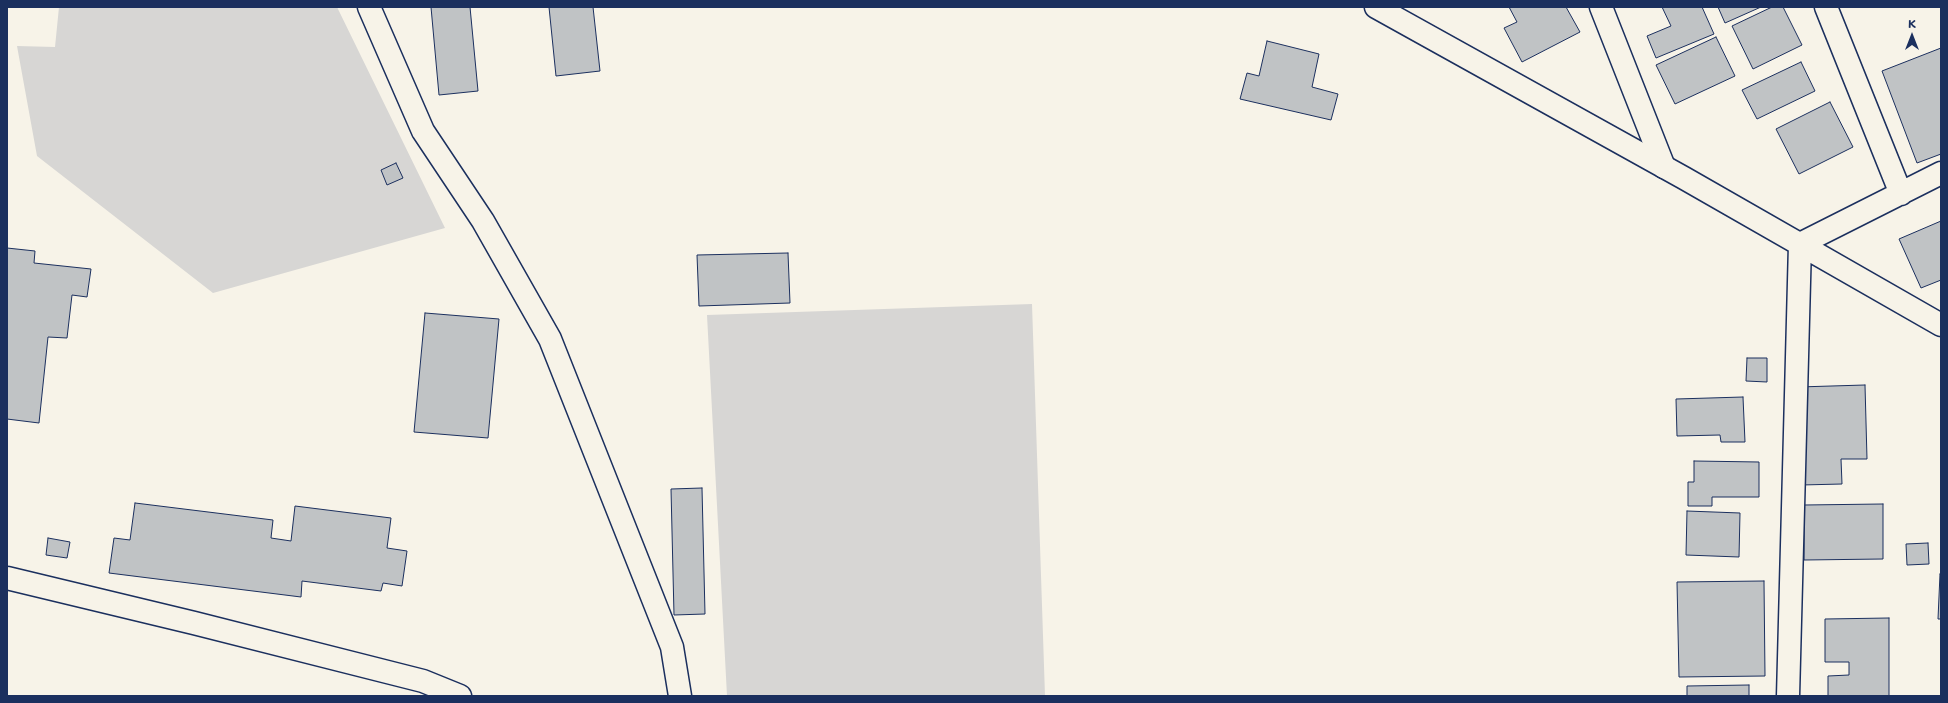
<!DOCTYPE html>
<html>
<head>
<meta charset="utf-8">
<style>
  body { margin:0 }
  #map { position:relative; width:1948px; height:703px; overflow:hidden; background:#f7f3e8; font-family:"Playpen Sans",sans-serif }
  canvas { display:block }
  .frame { position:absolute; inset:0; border:8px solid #1b2f5e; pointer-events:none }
  .north { position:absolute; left:1892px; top:16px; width:40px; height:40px; -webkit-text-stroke:3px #f7f3e8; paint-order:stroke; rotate:0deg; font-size:11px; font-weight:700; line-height:16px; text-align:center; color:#1b2f5e }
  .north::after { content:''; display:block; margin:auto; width:14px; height:18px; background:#1b2f5e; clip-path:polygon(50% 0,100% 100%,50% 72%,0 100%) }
</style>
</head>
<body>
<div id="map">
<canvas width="1948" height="703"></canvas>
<div class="frame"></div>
<div class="north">K</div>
</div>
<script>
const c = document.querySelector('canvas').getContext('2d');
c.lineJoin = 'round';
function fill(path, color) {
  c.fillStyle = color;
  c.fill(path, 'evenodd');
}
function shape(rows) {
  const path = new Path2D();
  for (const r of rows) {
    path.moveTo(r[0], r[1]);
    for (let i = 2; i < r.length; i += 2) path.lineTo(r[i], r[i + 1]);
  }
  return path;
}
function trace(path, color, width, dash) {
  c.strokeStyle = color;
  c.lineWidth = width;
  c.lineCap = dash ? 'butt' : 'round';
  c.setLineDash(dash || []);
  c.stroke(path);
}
fill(shape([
  [59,7,337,7,445,228,213,293,37,156,17,46,55,47],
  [1032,304,1045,696,727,696,707,315]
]), '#d7d6d4');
const building = shape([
  [431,7,470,7,478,91,439,95,431,7],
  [549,7,593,7,600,71,556,76,549,7],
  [1509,7,1566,7,1580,32,1522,62,1504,28,1517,22,1509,7],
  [1662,7,1702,7,1714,34,1656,58,1647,36,1671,26,1662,7],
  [1718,7,1761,7,1725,23,1718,7],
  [1772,7,1783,7,1802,45,1753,69,1732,26,1772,7],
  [1716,37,1735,76,1675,104,1656,65,1716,37],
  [1267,41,1319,54,1312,87,1338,94,1331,120,1240,99,1247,73,1259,76,1267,41],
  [1941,48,1941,154,1917,163,1882,71,1941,48],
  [1801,62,1815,91,1757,119,1742,90,1801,62],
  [1830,102,1853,147,1799,174,1776,129,1830,102],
  [396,163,403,178,387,185,381,170,396,163],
  [1941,221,1941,280,1921,288,1899,239,1941,221],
  [7,248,35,251,34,263,91,269,87,297,72,295,67,338,48,337,39,423,7,419,7,248],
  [788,253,790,303,699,306,697,255,788,253],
  [425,313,499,319,488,438,414,432,425,313],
  [1747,358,1767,358,1767,382,1746,381,1747,358],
  [1865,385,1867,459,1841,459,1842,484,1801,485,1798,387,1865,385],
  [1743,397,1745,442,1721,442,1720,435,1677,436,1676,399,1743,397],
  [1694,461,1759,462,1759,497,1712,497,1712,506,1688,506,1688,482,1694,482,1694,461],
  [702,488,705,614,674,615,671,489,702,488],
  [135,503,273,520,271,538,291,541,295,506,391,518,387,548,407,551,402,586,383,583,381,591,302,581,301,597,109,573,114,538,130,540,135,503],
  [1883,504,1883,559,1804,560,1804,505,1883,504],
  [1687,511,1740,513,1739,557,1686,555,1687,511],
  [48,538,70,542,67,558,46,555,48,538],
  [1928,543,1929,564,1907,565,1906,544,1928,543],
  [1940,574,1941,574,1941,619,1938,619,1940,574],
  [1764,581,1765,676,1679,677,1677,582,1764,581],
  [1889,618,1889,696,1828,696,1828,676,1849,675,1849,662,1825,662,1825,619,1889,618],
  [1749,685,1749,696,1687,696,1687,686,1749,685]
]);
fill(building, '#c0c3c5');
trace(building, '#1b2f5e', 1);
const minor = shape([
  [1601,7,1664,167],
  [1826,7,1901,194],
  [1800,244,1941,173],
  [7,578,194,623,423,681,460,696]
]);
const tertiary = shape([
  [369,7,423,131,483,221,550,339,672,647,680,696],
  [1376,7,1684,178,1941,325],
  [1788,696,1800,244]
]);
trace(minor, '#1b2f5e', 25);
trace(tertiary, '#1b2f5e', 25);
trace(minor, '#f7f3e8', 22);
trace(tertiary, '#f7f3e8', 22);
</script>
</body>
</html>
